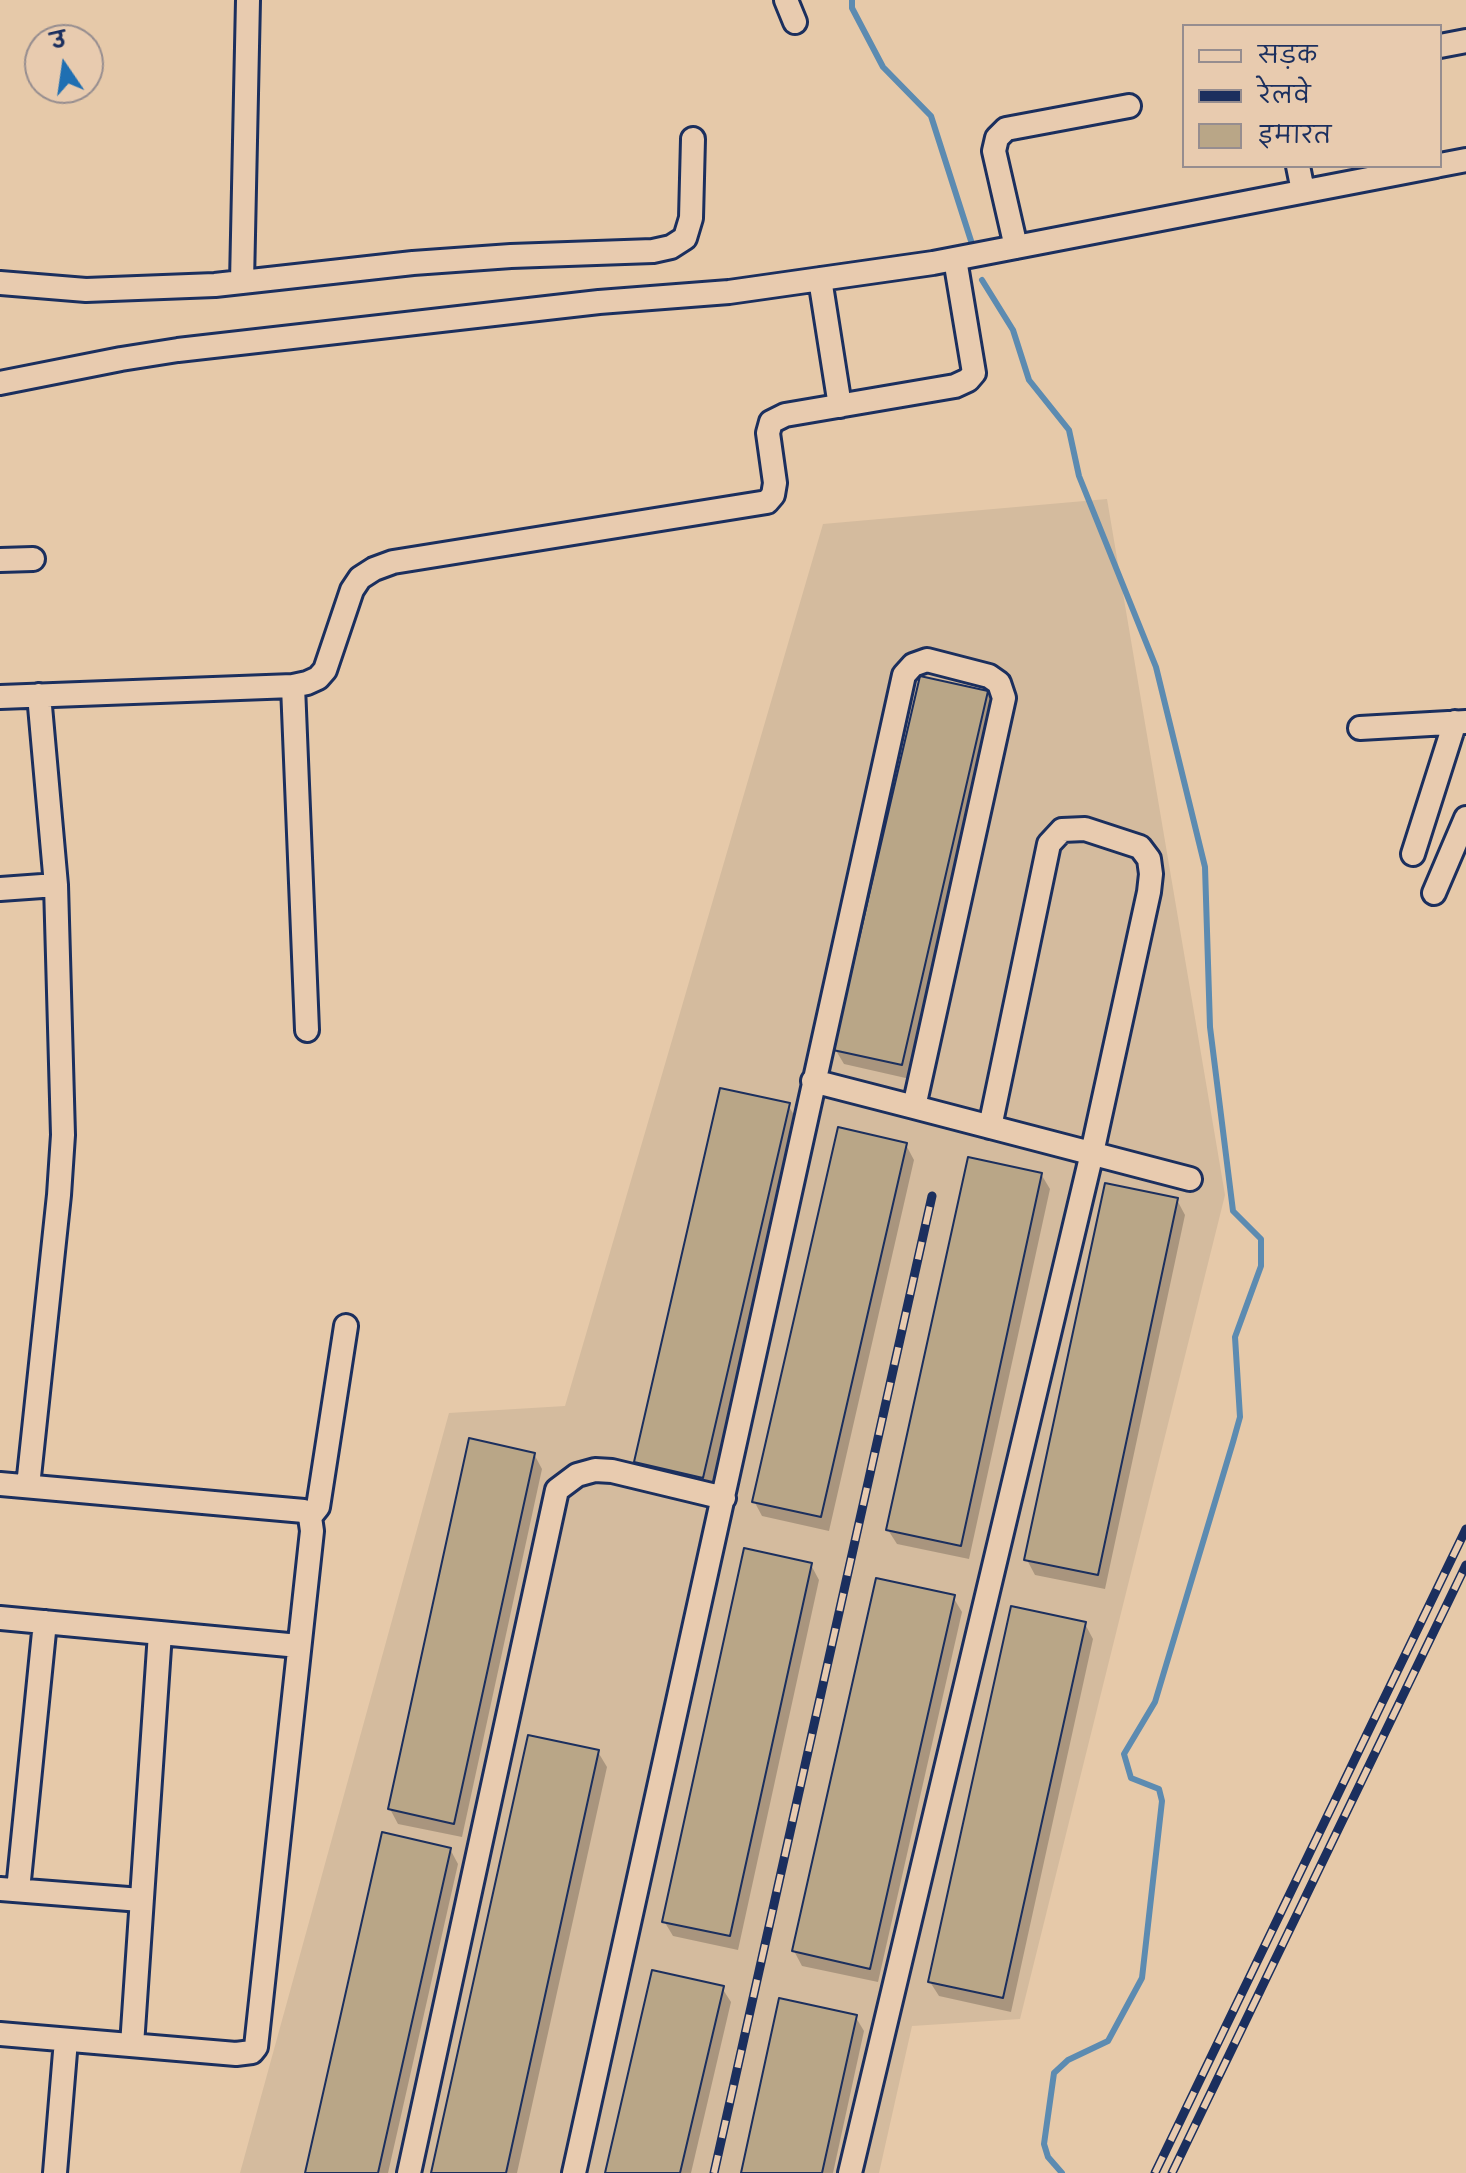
<!DOCTYPE html>
<html>
<head>
<meta charset="utf-8">
<style>
  body { margin:0 }
  #map { position:relative; width:1466px; height:2173px; overflow:hidden; background:#e6c9a9; font-family:"Indie Flower","Playpen Sans Deva",sans-serif }
  canvas { display:block }
  .legend { position:absolute; left:1182px; top:24px; width:260px; height:144px; box-sizing:border-box; background:#e8cbaf; border:2px solid #968d8f; margin:0; padding:10px 14px; list-style:none; font-size:24px; color:#1b2f5e }
  .legend li { display:flex; align-items:center; gap:16px; height:40px }
  .legend b { width:40px; border:2px solid #968d8f }
  .north { position:absolute; left:24px; top:24px; width:80px; height:80px; box-sizing:border-box; background:#e8cbaf; border:2px solid #968d8f; border-radius:50%; rotate:347deg; font-size:22px; font-weight:700; line-height:32px; text-align:center; color:#1b2f5e }
  .north::after { content:''; display:block; margin:auto; width:28px; height:36px; background:#1f6fb2; clip-path:polygon(50% 0,100% 100%,50% 72%,0 100%) }
</style>
</head>
<body>
<div id="map">
<canvas width="1466" height="2173"></canvas>
<ul class="legend">
<li><b style="height:10px;background:#e8cbaf"></b>सड़क</li>
<li><b style="height:10px;background:#1b2f5e"></b>रेलवे</li>
<li><b style="height:22px;background:#b9a687"></b>इमारत</li>
</ul>
<div class="north">उ</div>
</div>
<script>
const c = document.querySelector('canvas').getContext('2d');
c.lineJoin = 'round';
function fill(path, color) {
  c.fillStyle = color;
  c.fill(path, 'evenodd');
}
function shape(rows) {
  const path = new Path2D();
  for (const r of rows) {
    path.moveTo(r[0], r[1]);
    for (let i = 2; i < r.length; i += 2) path.lineTo(r[i], r[i + 1]);
  }
  return path;
}
function trace(path, color, width, dash) {
  c.strokeStyle = color;
  c.lineWidth = width;
  c.lineCap = dash ? 'butt' : 'round';
  c.setLineDash(dash || []);
  c.stroke(path);
}
fill(shape([
  [1107,499,1225,1195,1020,2019,912,2026,879,2173,240,2173,449,1413,565,1406,823,524]
]), '#d4bb9e');
fill(shape([
  [987,693,996,708,910,1079,844,1064,835,1049],
  [788,1105,797,1120,711,1491,645,1476,636,1462],
  [906,1145,914,1160,829,1531,762,1516,754,1501],
  [1041,1174,1050,1189,969,1559,897,1544,888,1530],
  [1177,1200,1185,1215,1105,1589,1035,1575,1027,1560],
  [534,1454,542,1469,462,1837,398,1824,390,1809],
  [811,1565,819,1580,738,1950,673,1936,664,1921],
  [953,1597,962,1612,878,1982,802,1966,794,1951],
  [1085,1624,1093,1639,1011,2012,939,1996,930,1982],
  [598,1752,607,1767,517,2173,434,2173],
  [450,1849,458,1864,388,2173,307,2173],
  [722,1988,731,2002,691,2173,607,2173],
  [855,2016,864,2031,833,2173,743,2173]
]), '#0003');
trace(shape([
  [852,0,852,8,883,67,931,116,972,244],
  [982,280,1013,330,1029,380,1069,430,1079,476,1156,667,1205,867,1210,1027,1233,1211,1261,1239,1261,1266,1235,1337,1240,1417,1233,1442,1155,1702,1124,1754,1131,1778,1159,1789,1162,1801,1142,1978,1108,2041,1068,2060,1054,2073,1044,2144,1048,2157,1062,2173]
]), '#5c8bb1', 6);
const building = shape([
  [920,676,988,691,902,1065,833,1050,920,676],
  [720,1088,790,1103,703,1478,634,1462,720,1088],
  [838,1127,907,1143,821,1517,752,1502,838,1127],
  [968,1157,1042,1173,961,1546,886,1530,968,1157],
  [1105,1183,1178,1198,1098,1575,1024,1560,1105,1183],
  [469,1438,535,1453,454,1824,388,1809,469,1438],
  [744,1548,812,1563,730,1936,662,1922,744,1548],
  [876,1578,955,1595,870,1969,792,1951,876,1578],
  [1011,1606,1086,1622,1003,1998,928,1982,1011,1606],
  [528,1735,599,1750,506,2173,431,2173,528,1735],
  [382,1832,451,1848,378,2173,305,2173,382,1832],
  [652,1970,724,1986,680,2173,605,2173,652,1970],
  [779,1998,857,2015,822,2173,741,2173,779,1998]
]);
fill(building, '#b9a687');
trace(building, '#1b2f5e', 2);
const minor = shape([
  [786,0,795,22],
  [1440,46,1466,41],
  [1440,165,1466,160],
  [1298,166,1303,191],
  [1016,247,994,151,997,138,1006,129,1129,106],
  [820,279,840,406],
  [242,282,248,0],
  [0,283,86,290,215,285,413,263,511,256,653,251,671,247,685,238,691,218,693,139],
  [0,383,121,359,178,350,599,302,729,292,933,263,1436,166],
  [0,560,33,559],
  [293,686,307,1030],
  [0,697,293,686,307,683,318,678,325,670,352,590,360,578,374,569,393,562,767,502,773,495,775,483,768,433,771,422,785,415,955,386,968,380,974,373,955,259],
  [1360,728,1466,722],
  [1413,854,1455,722],
  [0,889,56,885],
  [1434,893,1466,818],
  [813,1081,914,1107],
  [0,1484,304,1511,310,1517,312,1531,256,2047,252,2052,236,2054,0,2034],
  [28,1486,59,1195,63,1135,56,885,39,695],
  [310,1517,318,1507,346,1326],
  [0,1618,299,1646],
  [0,1889,141,1900],
  [18,1890,45,1622],
  [132,2045,160,1633],
  [55,2173,66,2040],
  [409,2173,557,1490,577,1475,595,1470,612,1471,724,1498],
  [574,2173,904,675,913,665,927,660,989,676,999,683,1004,698,914,1107,1190,1179],
  [850,2173,1092,1153,1149,892,1151,874,1149,859,1140,847,1085,829,1062,830,1049,844,990,1127]
]);
trace(minor, '#1b2f5e', 28);
trace(minor, '#e8cbaf', 22);
const rail = shape([
  [714,2173,932,1196],
  [1155,2173,1466,1529],
  [1172,2173,1466,1565]
]);
trace(rail, '#1b2f5e', 9);
trace(rail, '#e8cbaf', 6, [18]);
</script>
</body>
</html>
